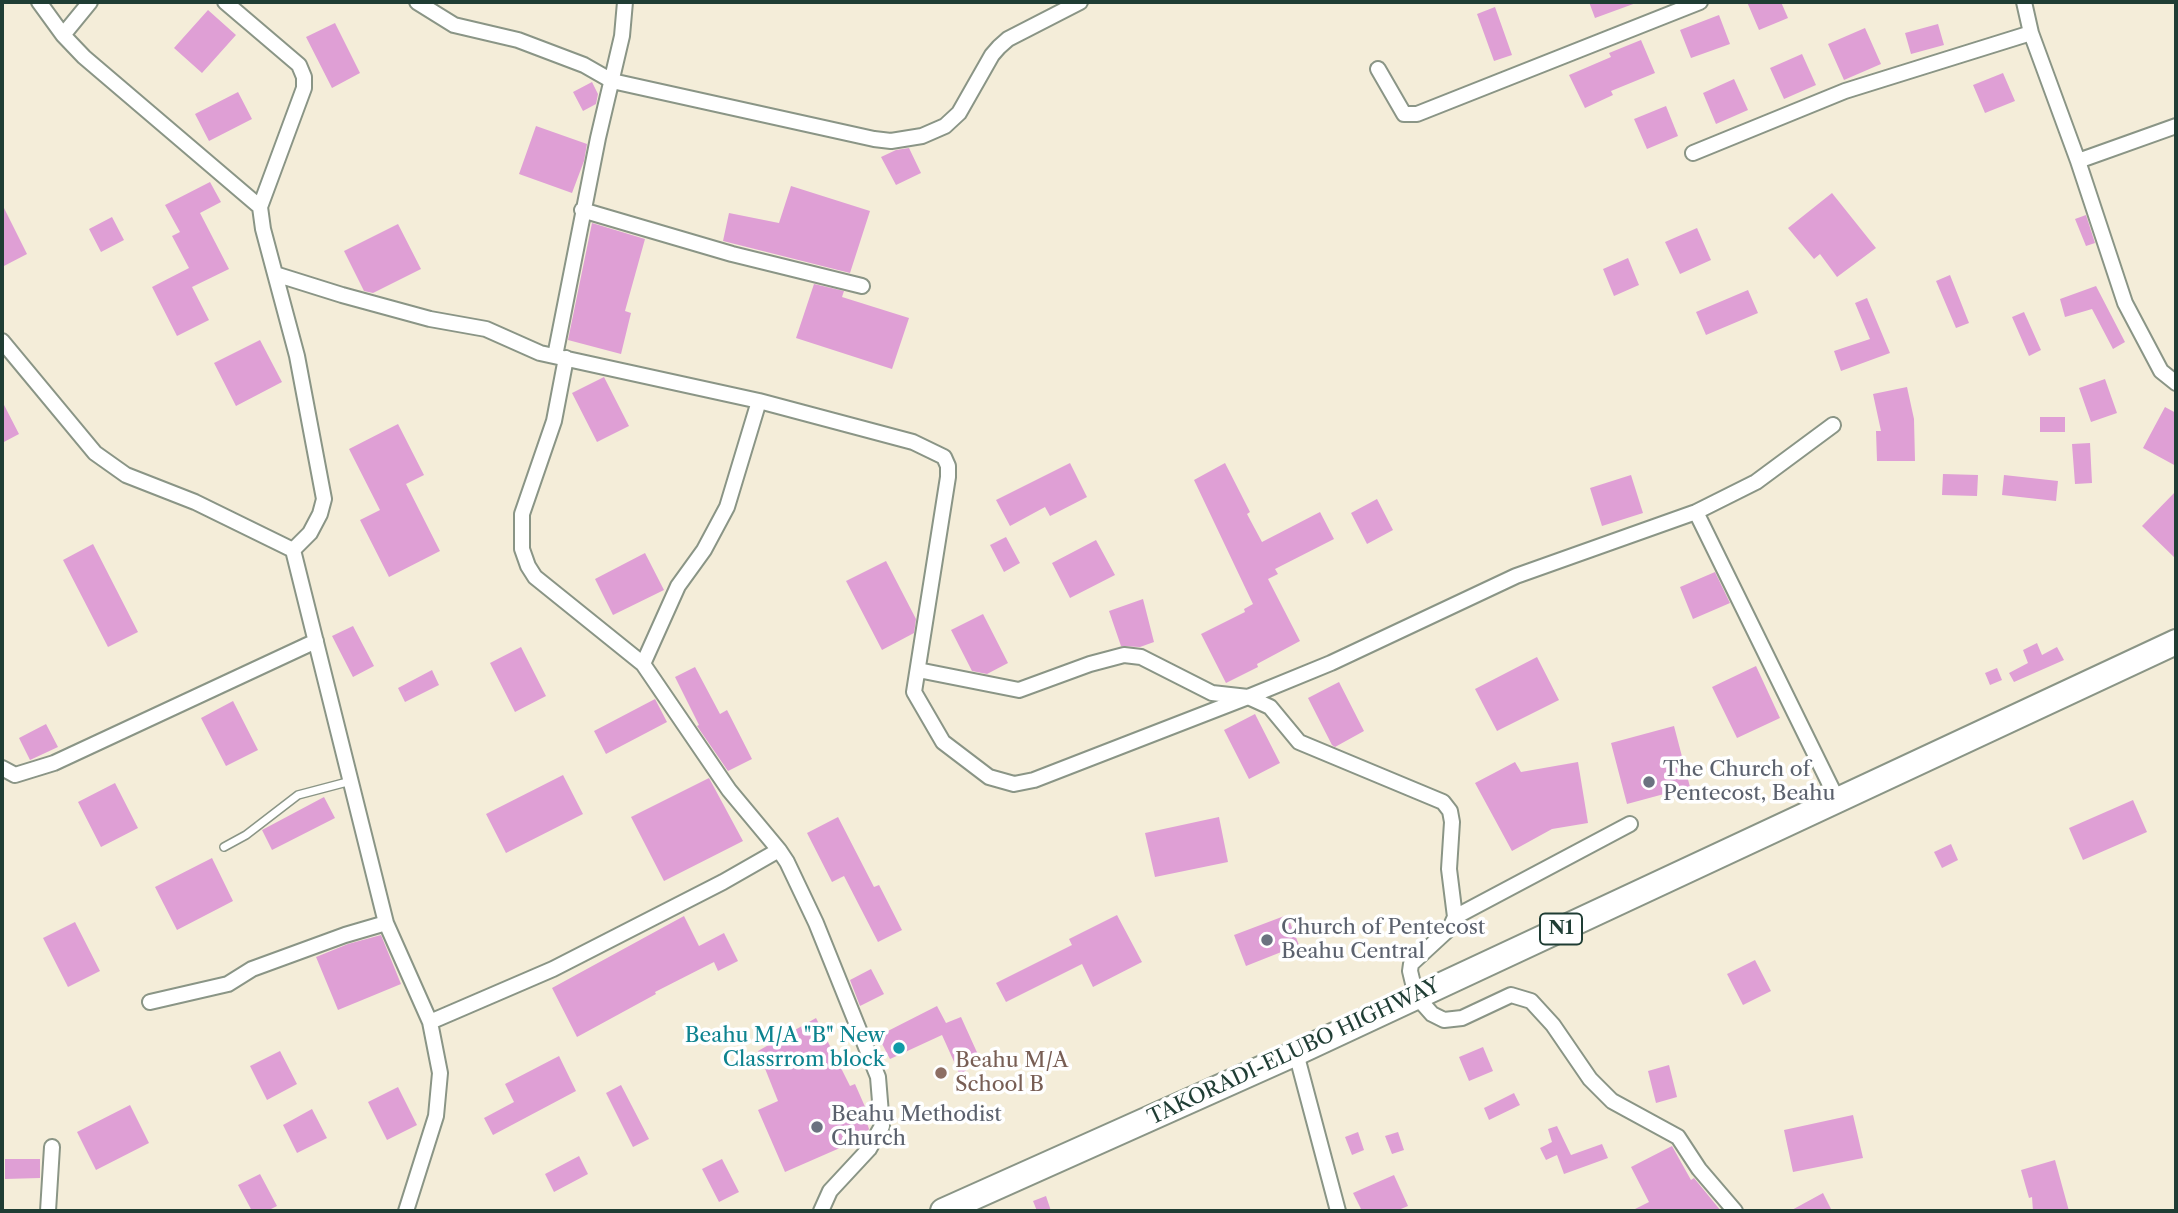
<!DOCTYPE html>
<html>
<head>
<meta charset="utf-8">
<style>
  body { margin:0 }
  #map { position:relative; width:2178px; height:1213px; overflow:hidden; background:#f4edd9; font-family:"Libre Caslon Text",serif }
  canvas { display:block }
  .frame { position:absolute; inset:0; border:4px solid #1f3d34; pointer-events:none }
</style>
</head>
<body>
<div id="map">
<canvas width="2178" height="1213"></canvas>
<div class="frame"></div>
</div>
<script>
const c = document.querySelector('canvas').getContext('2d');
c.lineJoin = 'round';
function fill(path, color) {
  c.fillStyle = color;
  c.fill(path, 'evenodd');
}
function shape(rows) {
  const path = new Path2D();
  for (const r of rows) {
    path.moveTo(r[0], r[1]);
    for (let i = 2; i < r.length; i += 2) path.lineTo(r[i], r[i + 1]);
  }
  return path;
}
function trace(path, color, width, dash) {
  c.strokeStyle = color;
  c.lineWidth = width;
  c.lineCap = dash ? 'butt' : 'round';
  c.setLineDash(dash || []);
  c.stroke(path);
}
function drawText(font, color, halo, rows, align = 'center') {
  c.font = font + ' "Libre Caslon Text",serif';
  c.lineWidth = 7;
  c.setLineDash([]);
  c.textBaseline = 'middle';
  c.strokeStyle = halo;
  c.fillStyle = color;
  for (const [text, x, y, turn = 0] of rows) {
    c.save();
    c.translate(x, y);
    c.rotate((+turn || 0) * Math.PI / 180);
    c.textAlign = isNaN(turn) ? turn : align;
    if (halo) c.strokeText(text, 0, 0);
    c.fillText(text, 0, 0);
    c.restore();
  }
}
fill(shape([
  [1589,2,1635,2,1636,3,1595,18],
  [1747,2,1781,2,1788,18,1759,30],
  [1495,7,1512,55,1494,61,1477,14],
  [208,10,236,35,202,73,174,48],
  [1719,15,1730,44,1691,58,1680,30],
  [335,23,360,73,332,88,306,37],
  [1938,24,1944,45,1911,54,1905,33],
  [1865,28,1881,64,1844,80,1828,44],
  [1641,40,1655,73,1611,91,1613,95,1585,108,1569,75,1611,57,1609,53],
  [1802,54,1816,85,1784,99,1770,68],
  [2003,73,2015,101,1985,113,1973,85],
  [1734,79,1748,110,1716,124,1703,93],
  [592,82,598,94,596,104,583,111,573,92],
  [238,92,252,119,209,141,195,114],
  [1666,106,1678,136,1647,149,1634,119],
  [536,126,587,144,584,161,572,193,519,174],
  [909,148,921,173,896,185,881,157,896,150],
  [210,182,221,202,200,213,229,269,192,287,209,320,177,336,152,287,189,268,172,236,180,232,165,205],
  [791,186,870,211,850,273,723,241,729,213,779,223],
  [1832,193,1876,248,1837,277,1820,254,1814,259,1788,228],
  [2,204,27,254,2,267],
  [2086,215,2095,243,2086,246,2075,219],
  [112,217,124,240,101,252,89,229],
  [592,223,645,239,625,311,631,313,621,354,568,340],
  [398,224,421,269,373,293,364,291,344,251],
  [1697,228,1711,260,1680,274,1665,242],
  [1628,258,1639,285,1614,296,1603,269],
  [1950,275,1969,323,1956,328,1936,281],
  [814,284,844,291,842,297,909,318,892,369,796,338],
  [2096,286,2125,342,2113,349,2092,309,2065,317,2060,299],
  [1748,290,1758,313,1706,335,1696,312],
  [1867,298,1890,353,1841,371,1834,351,1870,339,1855,303],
  [2024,312,2041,350,2029,356,2012,317],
  [260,340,282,382,236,406,214,363],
  [604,377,629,426,597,442,572,393],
  [2105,379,2117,413,2091,422,2079,388],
  [1907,387,1914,419,1915,461,1877,461,1876,431,1881,431,1873,394],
  [2,401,19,434,2,443],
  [2165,407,2176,413,2176,466,2143,448],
  [2040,417,2065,417,2065,432,2040,432],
  [398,424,424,475,406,484,440,551,389,577,360,520,380,510,349,449],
  [2090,443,2092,483,2075,484,2072,444],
  [1070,463,1087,497,1050,516,1045,507,1010,526,996,500],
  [1225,463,1250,512,1247,514,1262,542,1320,512,1334,539,1275,569,1278,574,1268,579,1300,641,1257,664,1258,667,1226,683,1201,634,1245,612,1244,609,1253,604,1194,480],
  [1943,474,1978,475,1977,496,1942,495],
  [1631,475,1643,513,1602,526,1590,488],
  [2004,475,2058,481,2056,501,2002,495],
  [2176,491,2176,559,2142,526],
  [1377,499,1393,530,1367,544,1351,513],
  [1006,537,1020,563,1004,572,990,545],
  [1096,540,1115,575,1070,598,1052,563],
  [93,544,138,632,108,647,63,560],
  [645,553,664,590,613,615,595,579],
  [886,561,916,619,914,633,882,650,846,581],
  [1715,572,1730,603,1693,619,1680,587],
  [1143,599,1154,642,1140,647,1121,646,1109,611],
  [983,614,1008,663,987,674,972,671,951,630],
  [353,626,374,666,353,677,332,636],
  [2037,643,2042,655,2057,647,2064,660,2014,682,2009,673,2028,663,2023,650],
  [521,647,546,696,515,712,490,663],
  [1537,657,1559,700,1497,731,1475,689],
  [1756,666,1780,718,1737,738,1712,687],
  [695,667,720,714,727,710,752,759,728,771,697,726,699,725,675,677],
  [1997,668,2002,680,1990,685,1985,673],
  [432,670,439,685,405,702,398,688],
  [1339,682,1364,731,1335,747,1332,745,1308,698],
  [655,699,667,722,606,754,594,731],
  [233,701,258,750,226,766,201,718],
  [1255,714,1280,763,1249,779,1224,730],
  [46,724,58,747,30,760,19,738],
  [1674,726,1690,787,1627,804,1611,743],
  [1515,762,1521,772,1578,762,1588,823,1552,829,1512,851,1475,783],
  [563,775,583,814,506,853,486,814],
  [709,778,743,841,664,881,631,817],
  [115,783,138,828,101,847,78,802],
  [324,797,335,818,272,850,262,830],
  [2133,800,2147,832,2083,860,2069,828],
  [838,817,874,887,879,885,902,930,878,942,844,876,832,882,807,833],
  [1219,817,1228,862,1155,877,1145,833],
  [1951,844,1958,860,1942,868,1934,852],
  [212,858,233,901,177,930,155,887],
  [1117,915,1142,962,1093,987,1082,964,1006,1002,996,983,1072,945,1069,939],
  [1287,915,1299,945,1246,966,1234,935],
  [684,916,699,946,724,933,738,961,718,971,714,962,655,992,656,994,577,1037,552,988],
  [75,922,100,971,68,987,43,938],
  [381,935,401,984,338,1010,316,957,348,944],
  [1755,960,1771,991,1743,1005,1727,974],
  [871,969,884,994,860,1006,850,980],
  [937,1006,946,1023,961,1017,980,1059,960,1075,942,1035,890,1059,878,1036],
  [816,1018,850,1086,855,1084,870,1118,866,1120,869,1129,865,1137,785,1172,758,1110,778,1101,758,1051],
  [1483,1047,1493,1071,1469,1081,1459,1057],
  [280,1051,297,1084,267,1100,250,1066],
  [559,1056,576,1091,493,1135,484,1118,514,1102,505,1084],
  [1669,1065,1677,1097,1656,1103,1648,1071],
  [621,1085,649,1139,633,1147,606,1093],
  [398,1087,417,1125,387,1140,368,1102],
  [1514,1093,1520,1105,1489,1120,1484,1108],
  [130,1105,149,1143,96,1170,77,1132],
  [312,1109,327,1138,297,1153,283,1125],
  [1853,1115,1863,1158,1793,1172,1784,1130],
  [1557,1126,1571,1155,1602,1144,1608,1158,1564,1174,1557,1155,1546,1160,1540,1148,1552,1142,1548,1129],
  [1358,1132,1364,1150,1352,1155,1345,1137],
  [1398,1132,1404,1150,1392,1154,1385,1136],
  [1672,1146,1691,1180,1694,1178,1721,1211,1631,1211,1649,1202,1631,1167],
  [579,1156,588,1174,554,1192,545,1174],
  [5,1159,40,1159,40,1178,5,1179],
  [722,1159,739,1192,719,1202,702,1169],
  [2055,1160,2069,1211,2033,1211,2032,1197,2029,1198,2021,1170],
  [260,1174,277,1206,267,1211,252,1211,238,1185],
  [1394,1175,1408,1206,1396,1211,1362,1211,1353,1193],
  [1823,1193,1832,1211,1790,1211],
  [1046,1196,1051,1211,1037,1211,1033,1201]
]), '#df9fd5');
const lane = shape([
  [224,847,246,835,298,795,351,781]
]);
const street = shape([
  [39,2,63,35,84,57,260,207],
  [225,2,299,65,304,77,304,88,260,207,263,229,275,274,342,295,430,319,486,329,540,353,759,401,913,442,944,457,948,466,948,477,914,692,943,742,989,777,1014,784,1034,780,1248,697,1331,663,1516,576,1696,512,1756,482,1833,425],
  [417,2,454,25,518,40,584,65,612,81,874,139,891,141,922,136,945,126,959,113,992,55,999,47,1008,39,1080,2],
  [2024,2,2031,33,2078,161,2125,303,2161,371,2176,383],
  [63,35,90,2],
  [1378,69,1404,114,1417,114,1700,2],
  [1693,153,1845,91,2031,33],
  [2078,161,2176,126],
  [582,210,732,254,862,286],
  [275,274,297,356,324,499,320,514,310,533,293,550],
  [2,341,95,453,126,475,195,502,293,550,386,923,430,1022,440,1073,436,1116,406,1211],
  [555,356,598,138,622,36,625,2],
  [566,358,554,421,522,514,522,549,528,566,535,577,643,664,729,790,779,850,787,862,816,923,878,1077,882,1126,869,1149,830,1191,821,1211],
  [1696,512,1837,799],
  [643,664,678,586,704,550,727,507,759,401],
  [918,670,1019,690,1090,664,1124,655,1141,657,1212,693,1248,697,1270,707,1299,742,1443,802,1450,811,1452,822,1449,869,1455,917,1450,928,1411,964,1410,971,1416,996,1432,1014,1444,1020,1462,1018,1511,995,1531,1001,1553,1025,1590,1079,1612,1101,1678,1137,1699,1169,1735,1211],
  [2,768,15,775,54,763,316,641],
  [1455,917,1630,824],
  [150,1002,228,984,252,969,345,935,386,923],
  [430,1022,553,969,723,882,779,850],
  [1296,1053,1338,1211],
  [48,1211,52,1147]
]);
const highway = shape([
  [943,1211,1296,1053,2176,642]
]);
trace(lane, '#8a9586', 10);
trace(street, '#8a9586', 18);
trace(highway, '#8a9586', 28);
trace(lane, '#fff', 7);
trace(street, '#fff', 14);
trace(highway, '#fff', 24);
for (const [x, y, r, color] of [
  [1649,782,7,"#6b7280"],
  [1267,940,7,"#6b7280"],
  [899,1048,7,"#0f9aa8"],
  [941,1073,7,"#8d6e63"],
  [817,1127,7,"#6b7280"]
]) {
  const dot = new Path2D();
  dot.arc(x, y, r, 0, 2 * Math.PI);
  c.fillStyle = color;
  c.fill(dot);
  trace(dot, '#fff', 2.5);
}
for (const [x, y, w] of [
  [1561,929,42]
]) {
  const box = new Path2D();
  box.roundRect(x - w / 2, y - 15.5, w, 31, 5);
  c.fillStyle = '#fff';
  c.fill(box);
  trace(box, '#1f3d34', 2);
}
drawText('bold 19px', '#1f3d34', null, [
  ["N1",1561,929]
]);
drawText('21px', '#5b616d', '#fff', [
  ["The Church of",1663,770],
  ["Pentecost, Beahu",1663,794],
  ["Church of Pentecost",1281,928],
  ["Beahu Central",1281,952],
  ["Beahu Methodist",831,1115],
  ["Church",831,1139]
], 'left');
drawText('21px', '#0d838f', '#fff', [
  ["Beahu M/A \"B\" New",885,1036],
  ["Classrrom block",885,1060]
], 'right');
drawText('21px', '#1f3d34', '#fff', [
  ["TAKORADI-ELUBO HIGHWAY",1294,1052,-25]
]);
drawText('21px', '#785e54', '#fff', [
  ["Beahu M/A",955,1061],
  ["School B",955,1085]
], 'left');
</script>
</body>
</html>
